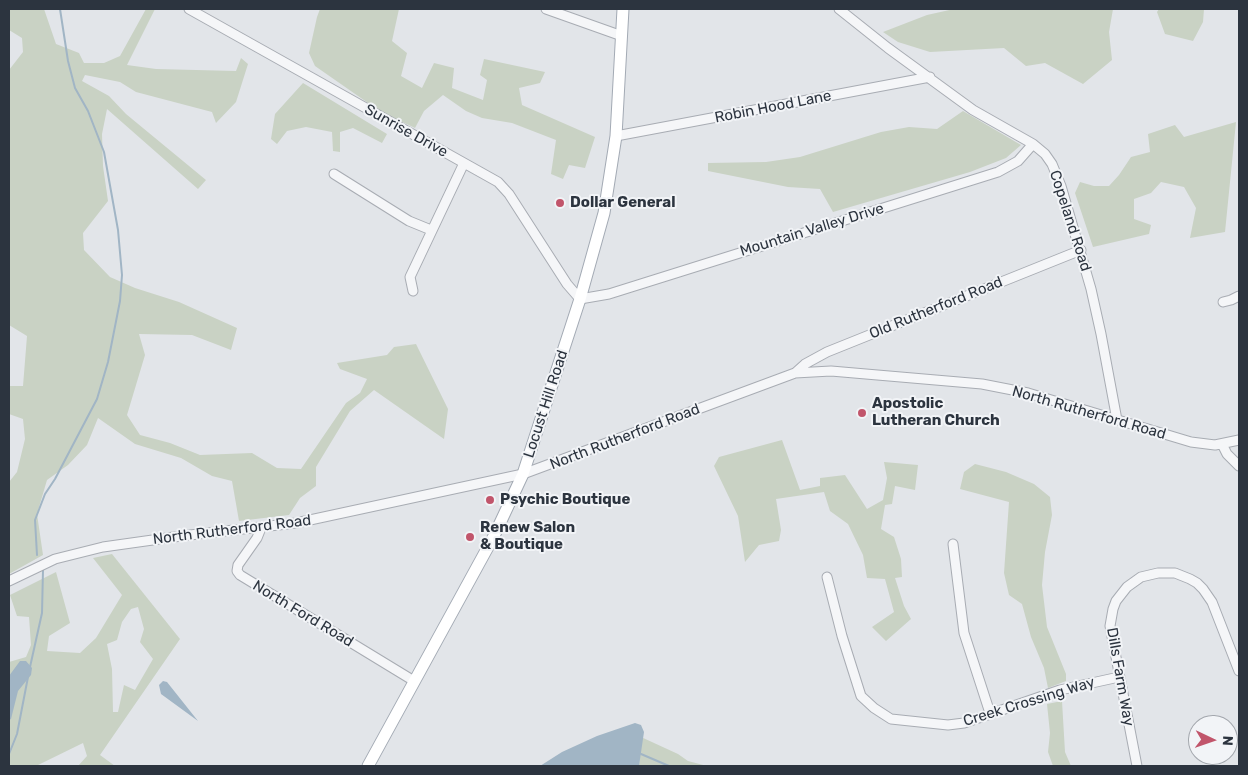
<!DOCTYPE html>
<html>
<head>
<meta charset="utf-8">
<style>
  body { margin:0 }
  #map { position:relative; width:1248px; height:775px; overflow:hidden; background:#e2e5e9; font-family:Rubik,sans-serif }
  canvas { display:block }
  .frame { position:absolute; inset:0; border:10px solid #2c343f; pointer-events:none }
  .north { position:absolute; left:1188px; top:715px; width:50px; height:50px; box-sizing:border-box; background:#f2f4f7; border:1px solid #a3a7ad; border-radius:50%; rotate:93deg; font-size:14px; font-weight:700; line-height:20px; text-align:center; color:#2c343f }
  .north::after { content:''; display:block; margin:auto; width:18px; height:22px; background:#c1556b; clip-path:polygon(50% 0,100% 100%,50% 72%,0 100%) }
</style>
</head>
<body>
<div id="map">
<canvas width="1248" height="775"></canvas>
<div class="frame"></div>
<div class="north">N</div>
</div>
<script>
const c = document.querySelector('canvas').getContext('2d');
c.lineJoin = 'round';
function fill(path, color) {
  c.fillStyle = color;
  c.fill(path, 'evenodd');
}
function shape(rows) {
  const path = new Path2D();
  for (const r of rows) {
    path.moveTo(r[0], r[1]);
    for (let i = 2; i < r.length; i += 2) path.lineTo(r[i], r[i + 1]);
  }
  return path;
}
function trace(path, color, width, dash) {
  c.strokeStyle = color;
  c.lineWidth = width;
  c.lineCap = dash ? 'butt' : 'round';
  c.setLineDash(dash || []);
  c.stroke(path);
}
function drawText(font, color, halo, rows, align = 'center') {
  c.font = font + ' Rubik,sans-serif';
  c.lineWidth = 4;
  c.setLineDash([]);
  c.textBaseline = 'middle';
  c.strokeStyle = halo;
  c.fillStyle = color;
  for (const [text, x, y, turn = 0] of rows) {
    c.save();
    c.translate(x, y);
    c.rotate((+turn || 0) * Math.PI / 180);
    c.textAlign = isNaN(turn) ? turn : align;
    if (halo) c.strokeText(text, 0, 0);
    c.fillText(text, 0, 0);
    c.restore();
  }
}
fill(shape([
  [9,9,44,9,56,44,79,53,84,63,104,63,120,56,146,9,155,9,127,65,156,69,236,71,241,58,248,64,236,102,216,123,212,112,136,92,120,82,85,75,82,81,109,96,126,114,206,180,198,189,107,109,102,134,103,166,108,201,83,233,84,250,110,277,135,288,179,302,237,328,231,350,192,335,139,334,145,355,127,415,140,435,170,443,200,455,252,453,277,468,301,469,346,403,360,393,367,379,340,369,337,363,387,355,394,347,416,344,448,409,444,439,374,390,350,411,316,467,316,486,300,498,289,515,239,521,232,481,212,476,181,458,135,444,98,418,87,445,68,465,47,480,37,514,43,555,9,574,9,482,17,472,25,439,23,419,9,414,9,386,23,386,27,336,9,325,9,70,23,52,22,38,9,30],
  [320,9,399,9,392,41,407,53,401,76,422,88,434,63,454,68,452,88,483,100,487,80,480,75,484,59,545,72,540,83,519,88,522,105,595,137,585,168,569,165,563,179,551,174,556,140,512,123,482,118,466,111,443,95,424,111,415,128,381,112,315,66,309,53,317,17],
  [954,9,1113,9,1109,32,1112,60,1083,84,1045,63,1026,66,1004,48,930,52,898,42,883,32,927,15],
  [1159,9,1204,9,1203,22,1193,41,1165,34,1157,12],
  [303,83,387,134,382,143,353,128,340,132,340,152,333,151,332,132,306,127,287,131,277,144,271,139,275,114],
  [963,111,1021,145,1006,158,970,172,833,212,820,189,788,187,708,171,708,163,766,162,800,157,881,132,909,127,937,129],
  [1236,122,1225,232,1190,238,1196,208,1184,187,1161,182,1151,193,1134,199,1134,219,1151,225,1149,234,1093,247,1075,193,1080,182,1094,186,1109,186,1119,175,1131,157,1150,152,1148,134,1175,125,1184,137],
  [782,440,800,490,820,486,820,478,845,475,867,509,883,500,887,478,884,462,918,465,915,490,895,486,892,504,885,505,881,529,894,537,901,559,902,577,895,578,904,606,911,619,886,641,872,627,894,612,885,579,867,578,863,555,848,524,830,511,824,492,776,499,781,530,779,541,759,545,745,562,738,516,714,466,719,457],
  [975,464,1006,472,1034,484,1050,497,1052,515,1045,552,1042,585,1047,627,1066,674,1066,681,1048,688,1044,668,1031,637,1022,604,1009,595,1004,573,1009,502,960,489,964,472],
  [112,554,180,639,100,755,115,766,78,766,87,756,83,743,36,766,9,766,9,662,26,657,31,645,29,617,17,616,10,595,56,572,70,623,49,636,47,651,80,653,96,638,122,595,93,558],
  [138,607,144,629,140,642,153,659,135,690,124,685,118,712,113,712,112,669,107,644,117,640,122,622,131,609],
  [1062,701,1065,752,1071,766,1053,766,1048,752,1050,733,1047,704],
  [641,737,678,754,688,761,707,766,639,766]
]), '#c9d2c4');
fill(shape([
  [20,661,26,661,32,668,31,675,18,691,11,719,9,720,9,676],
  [163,681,167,682,198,721,161,694,159,685],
  [635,723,641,725,644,732,639,766,540,766,562,752,597,736]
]), '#a1b5c5');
trace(shape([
  [37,555,35,520,45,494,55,479,97,399,108,362,120,301,122,275,118,230,104,152,88,111,75,88,68,61,60,9],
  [30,667,42,613,43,570],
  [9,754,17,734,28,677],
  [641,754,669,766]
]), '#a1b5c5', 2);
const minor = shape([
  [189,9,498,182,509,194,567,284,580,299,609,294,998,172,1018,161,1033,144],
  [546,9,622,36],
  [839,9,888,48,973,110,1033,144,1045,154,1052,164,1061,186,1091,289,1101,334,1117,420],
  [616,136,930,77],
  [334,174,409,221,431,230],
  [413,291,410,277,464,163],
  [1223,302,1231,300,1239,296],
  [795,373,805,364,827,352,1081,250],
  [1222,444,1227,454,1239,466],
  [261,528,257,538,238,565,237,571,240,575,414,681],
  [953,544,964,633,990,713],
  [827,577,842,636,861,696,874,708,891,719,948,725,964,723,1060,690,1119,677],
  [9,581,55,559,103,547,181,536,296,523,523,474,795,373,831,371,982,384,1028,393,1191,442,1215,445,1239,440],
  [1137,766,1110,626,1113,609,1116,601,1127,587,1141,577,1158,573,1175,573,1190,579,1197,583,1203,589,1212,602,1239,671]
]);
const major = shape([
  [368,766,494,536,523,474,580,299,604,213,616,136,623,9]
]);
trace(minor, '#a8acb3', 11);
trace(major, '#a3aab4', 13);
trace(minor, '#f5f6f8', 9);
trace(major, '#fff', 11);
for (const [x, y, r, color] of [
  [560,203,5,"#c1556b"],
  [862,413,5,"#c1556b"],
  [490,500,5,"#c1556b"],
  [470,537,5,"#c1556b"]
]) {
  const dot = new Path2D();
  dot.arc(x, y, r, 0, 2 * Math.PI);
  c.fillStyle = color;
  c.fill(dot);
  trace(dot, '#f2f4f7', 2);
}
drawText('15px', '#2c343f', '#f2f4f7', [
  ["Robin Hood Lane",773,107,-11],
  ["Sunrise Drive",406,131,29],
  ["Copeland Road",1070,221,72],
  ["Mountain Valley Drive",812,230,-17],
  ["Old Rutherford Road",936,308,-22],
  ["Locust Hill Road",546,404,-72],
  ["North Rutherford Road",1089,413,16],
  ["North Rutherford Road",625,437,-21],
  ["North Rutherford Road",232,530,-7],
  ["North Ford Road",303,614,31],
  ["Dills Farm Way",1120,677,80],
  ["Creek Crossing Way",1029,702,-17]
]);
drawText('bold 15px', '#2c343f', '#f2f4f7', [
  ["Dollar General",570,203],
  ["Apostolic",872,404],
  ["Lutheran Church",872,421],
  ["Psychic Boutique",500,500],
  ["Renew Salon",480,528],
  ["& Boutique",480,545]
], 'left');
</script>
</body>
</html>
